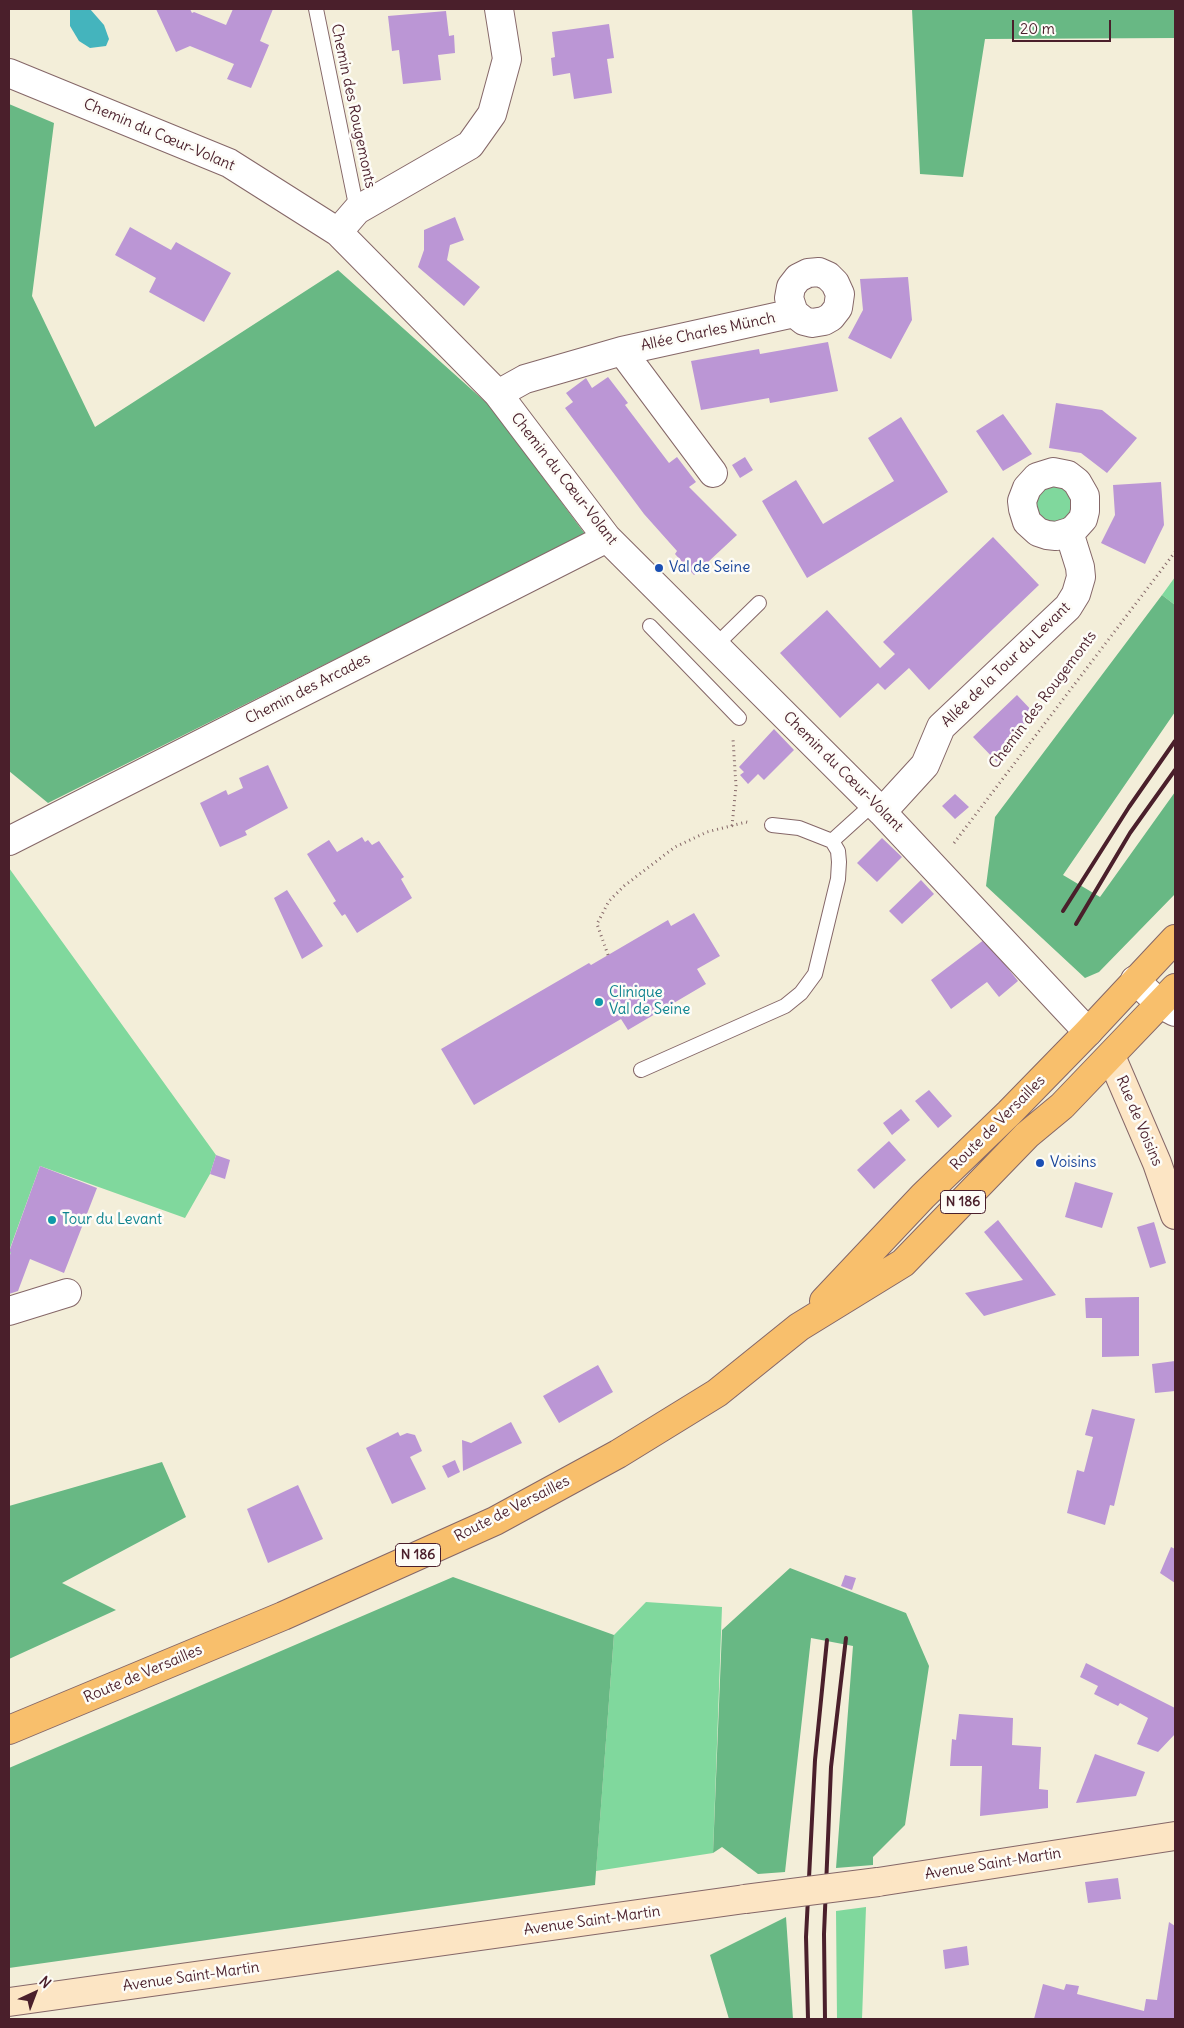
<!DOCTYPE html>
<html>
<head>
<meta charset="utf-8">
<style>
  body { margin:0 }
  #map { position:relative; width:1184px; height:2028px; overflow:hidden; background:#f3eed9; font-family:Delius,sans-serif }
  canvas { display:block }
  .frame { position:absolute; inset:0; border:10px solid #4a1f2b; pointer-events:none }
  .north { position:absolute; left:10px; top:1968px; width:50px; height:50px; -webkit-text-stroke:4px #fdfcf7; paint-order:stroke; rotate:43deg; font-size:14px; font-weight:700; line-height:20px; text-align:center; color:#4a1f2b }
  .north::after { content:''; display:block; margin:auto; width:18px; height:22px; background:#4a1f2b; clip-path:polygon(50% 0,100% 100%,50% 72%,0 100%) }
  .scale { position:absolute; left:1012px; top:20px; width:99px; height:22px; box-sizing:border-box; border:2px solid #4a1f2b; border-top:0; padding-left:6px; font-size:15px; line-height:18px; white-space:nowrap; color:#4a1f2b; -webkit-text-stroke:4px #fdfcf7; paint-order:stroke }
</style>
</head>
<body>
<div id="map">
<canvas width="1184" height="2028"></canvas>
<div class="frame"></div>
<div class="north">N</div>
<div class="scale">20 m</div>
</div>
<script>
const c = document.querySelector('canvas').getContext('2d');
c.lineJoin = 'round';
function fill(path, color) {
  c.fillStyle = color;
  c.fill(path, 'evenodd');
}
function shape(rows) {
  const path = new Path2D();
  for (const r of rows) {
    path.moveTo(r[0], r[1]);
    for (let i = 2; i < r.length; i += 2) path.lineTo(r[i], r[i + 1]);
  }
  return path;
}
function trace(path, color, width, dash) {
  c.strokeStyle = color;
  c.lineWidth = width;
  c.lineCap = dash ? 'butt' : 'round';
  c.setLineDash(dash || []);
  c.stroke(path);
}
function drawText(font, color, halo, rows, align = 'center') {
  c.font = font + ' Delius,sans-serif';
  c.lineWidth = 5;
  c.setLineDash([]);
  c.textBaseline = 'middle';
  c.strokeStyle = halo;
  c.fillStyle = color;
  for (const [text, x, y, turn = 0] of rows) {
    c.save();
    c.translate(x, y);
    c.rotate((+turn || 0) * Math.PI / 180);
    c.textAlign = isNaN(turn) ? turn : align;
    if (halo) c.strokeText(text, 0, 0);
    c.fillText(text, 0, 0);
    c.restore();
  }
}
fill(shape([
  [1063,483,1076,508,1056,527,1032,512,1036,490],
  [1175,577,1175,605,1162,595],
  [9,868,216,1155,210,1174,185,1218,40,1166,9,1251,11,1252,9,1258],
  [646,1602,722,1607,713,1853,596,1871,614,1635],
  [866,1907,862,2019,837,2019,836,1911]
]), '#80d89d');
fill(shape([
  [912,9,1175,9,1175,38,985,39,963,177,920,174],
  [9,104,54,123,32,296,95,427,338,270,490,406,585,534,48,803,9,771],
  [1162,595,1175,605,1175,712,1063,875,1100,897,1175,792,1175,894,1099,972,1085,978,986,886,995,817],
  [162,1462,186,1517,62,1583,116,1610,9,1659,9,1506],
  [790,1568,906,1613,929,1666,905,1825,873,1857,873,1865,836,1868,853,1646,811,1638,785,1872,758,1874,722,1847,713,1853,722,1630],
  [453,1577,614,1635,595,1885,9,1968,9,1768],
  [786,1917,793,2019,729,2019,710,1955]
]), '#68b884');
fill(shape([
  [70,9,90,9,104,25,109,39,106,46,90,48,79,41,70,26]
]), '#44b4bd');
fill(shape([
  [156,9,190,9,192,13,194,12,226,25,233,9,273,9,260,41,269,45,251,88,227,79,234,64,190,46,176,52],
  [446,11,449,36,454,35,455,53,438,55,441,80,403,84,399,50,392,51,388,16],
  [609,24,614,58,607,59,612,93,574,99,570,73,553,76,551,58,555,57,552,32],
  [455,217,464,240,450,245,447,260,480,287,464,306,418,267,424,250,424,230],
  [130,227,171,250,176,242,231,273,204,322,149,292,156,278,115,255],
  [908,277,912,320,891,359,848,338,863,310,860,279],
  [828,342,838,391,770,403,769,398,701,410,691,361,759,349,760,354],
  [608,377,628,403,625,405,669,463,677,457,696,482,689,487,737,535,694,575,675,554,677,551,644,514,565,408,573,402,566,393,586,378,592,388],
  [1056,403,1102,410,1137,438,1107,473,1081,453,1049,448],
  [1003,414,1032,454,1003,471,976,431],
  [901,417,948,492,807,578,762,501,796,480,823,524,894,481,868,438],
  [745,457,753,470,740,478,732,465],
  [1161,482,1164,525,1145,564,1101,543,1115,515,1113,485],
  [993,537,1039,585,929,690,909,668,885,690,878,683,840,718,780,653,827,610,880,668,895,654,883,642],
  [1017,695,1035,714,1015,734,1020,739,997,762,973,737],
  [774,729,794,750,764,780,758,774,748,784,740,775,744,772,739,767],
  [268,765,288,808,245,831,247,835,220,847,200,803,226,790,228,795,243,788,239,778],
  [955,794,969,807,955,819,942,806],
  [362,837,365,842,368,840,372,845,379,841,404,877,401,879,412,898,357,933,345,914,342,916,333,903,336,901,307,854,329,840,337,852],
  [882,838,902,857,877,882,857,863],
  [921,880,934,894,902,924,889,911],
  [287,890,323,946,302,959,274,898],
  [694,913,720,956,697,969,706,984,628,1030,621,1019,474,1105,441,1049,589,963,591,965,668,920,671,926],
  [985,939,1018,981,999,997,987,982,951,1009,931,980],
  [929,1090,952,1116,938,1128,915,1101],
  [901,1109,910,1120,892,1135,883,1123],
  [889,1141,906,1160,874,1189,857,1170],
  [216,1155,230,1160,225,1179,210,1174],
  [40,1166,97,1188,64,1273,30,1259,18,1291,9,1294,9,1258,11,1252,9,1252],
  [1075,1182,1113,1193,1102,1228,1065,1217],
  [998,1220,1056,1295,984,1316,965,1293,1023,1280,984,1232],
  [1154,1222,1166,1263,1150,1268,1137,1227],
  [1139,1297,1139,1356,1102,1357,1102,1318,1086,1318,1085,1298],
  [1175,1361,1175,1391,1155,1393,1152,1364],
  [598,1365,613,1392,559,1423,543,1396],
  [1092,1409,1135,1419,1114,1506,1110,1505,1105,1525,1067,1513,1077,1470,1084,1472,1093,1437,1085,1435],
  [511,1422,522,1443,463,1471,462,1440,471,1443],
  [398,1432,400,1436,407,1433,415,1435,422,1451,410,1457,426,1489,392,1504,366,1448],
  [455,1460,460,1472,448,1478,442,1466],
  [298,1485,323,1539,268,1563,247,1509],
  [1171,1547,1175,1549,1175,1583,1160,1573],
  [845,1575,856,1578,852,1590,841,1586],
  [1086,1663,1175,1708,1175,1734,1158,1752,1137,1744,1148,1718,1120,1703,1118,1706,1094,1694,1098,1686,1080,1677],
  [959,1714,1013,1718,1012,1745,1041,1747,1039,1789,1048,1790,1048,1808,980,1816,982,1766,950,1766,952,1739,956,1740],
  [1095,1754,1145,1772,1136,1796,1076,1803],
  [1118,1878,1121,1899,1088,1903,1085,1882],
  [1169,1922,1175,1926,1175,2019,1034,2019,1043,1984,1064,1990,1066,1984,1079,1986,1077,1994,1144,2011,1146,1999,1157,2000],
  [967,1946,969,1965,945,1969,943,1950]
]), '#bb96d5');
const lane = shape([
  [316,9,357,210],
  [650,626,739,718],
  [716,645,759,603],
  [772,825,799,828,832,841],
  [641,1070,785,1006,801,993,815,974,838,879,839,862,838,851,832,841,874,803]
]);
const street = shape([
  [9,73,229,163,338,232,498,394,607,538,882,812,1088,1032],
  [338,232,357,210,470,145,492,114,507,59,499,9],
  [622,351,713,473],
  [498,394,525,379,622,351,794,313,804,321,812,323,824,321,831,317,838,308,840,294,835,283,828,276,819,272,808,273,798,278,791,287,789,298,794,313],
  [882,812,925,765,941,727,1068,607,1076,594,1081,577,1080,567,1069,532,1074,529,1083,519,1085,511,1085,496,1077,482,1068,475,1053,472,1037,477,1027,488,1022,501,1023,509,1027,522,1038,532,1047,535,1056,536,1069,532],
  [9,841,607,538],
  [1135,980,1160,1004,1175,1012],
  [9,1311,67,1293]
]);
const secondary = shape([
  [1111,1056,1157,1163,1175,1215],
  [878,1882,1175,1836],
  [9,2002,745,1899]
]);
const primary = shape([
  [824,1301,923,1196,1009,1113,1088,1032,1175,939],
  [9,1730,283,1616,495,1521,618,1454,717,1393,799,1327,903,1263,1027,1135,1062,1106,1175,988]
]);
trace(lane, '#856768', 16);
trace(street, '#856768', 30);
trace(secondary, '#856768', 30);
trace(primary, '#856768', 30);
trace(shape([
  [732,826,736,786,733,739],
  [954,843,1175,552],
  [608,955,597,924,609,901,624,886,675,847,707,832,746,822,750,823]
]), '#856768', 3, [1, 4]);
trace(lane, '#fff', 14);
trace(street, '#fff', 28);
trace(secondary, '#fce5c4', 28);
trace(primary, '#f8bf6c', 28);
trace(shape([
  [1063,911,1129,807,1175,741],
  [1076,924,1130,833,1175,770],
  [808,2019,806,1937,815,1760,827,1640],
  [825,2019,824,1934,831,1767,846,1638]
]), '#4a1f2b', 4);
const secondaryBridge = shape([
  [745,1899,878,1882]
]);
trace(secondaryBridge, '#856768', 30, []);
trace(secondaryBridge, '#fce5c4', 28);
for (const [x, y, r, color] of [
  [659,568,5,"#1a4fb4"],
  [599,1002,5,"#0f9aa8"],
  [1040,1163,5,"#1a4fb4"],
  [52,1220,5,"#0f9aa8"]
]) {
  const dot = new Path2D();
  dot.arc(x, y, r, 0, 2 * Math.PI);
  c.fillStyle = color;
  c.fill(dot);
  trace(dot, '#fdfcf7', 2);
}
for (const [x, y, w] of [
  [963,1202,45],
  [418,1555,45]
]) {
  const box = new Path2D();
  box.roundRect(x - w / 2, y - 11.5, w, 23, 4);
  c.fillStyle = '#fdfcf7';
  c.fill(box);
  trace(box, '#4a1f2b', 1);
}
drawText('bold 14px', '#4a1f2b', null, [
  ["N 186",963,1202],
  ["N 186",418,1555]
]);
drawText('15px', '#4a1f2b', '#fdfcf7', [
  ["Chemin des Rougemonts",353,106,78],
  ["Chemin du Cœur-Volant",159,135,23],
  ["Allée Charles Münch",708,332,-12],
  ["Chemin du Cœur-Volant",564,479,52],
  ["Allée de la Tour du Levant",1006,665,-44],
  ["Chemin des Arcades",308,689,-27],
  ["Chemin des Rougemonts",1043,700,-53],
  ["Chemin du Cœur-Volant",843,772,45],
  ["Rue de Voisins",1139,1121,67],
  ["Route de Versailles",998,1123,-45],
  ["Route de Versailles",512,1509,-27],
  ["Route de Versailles",143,1674,-23],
  ["Avenue Saint-Martin",993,1864,-9],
  ["Avenue Saint-Martin",592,1921,-8],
  ["Avenue Saint-Martin",191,1977,-8]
]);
drawText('15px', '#164399', '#fdfcf7', [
  ["Val de Seine",669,568],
  ["Voisins",1050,1163]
], 'left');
drawText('15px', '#0d838f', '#fdfcf7', [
  ["Clinique",609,993],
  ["Val de Seine",609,1010],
  ["Tour du Levant",62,1220]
], 'left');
</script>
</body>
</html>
